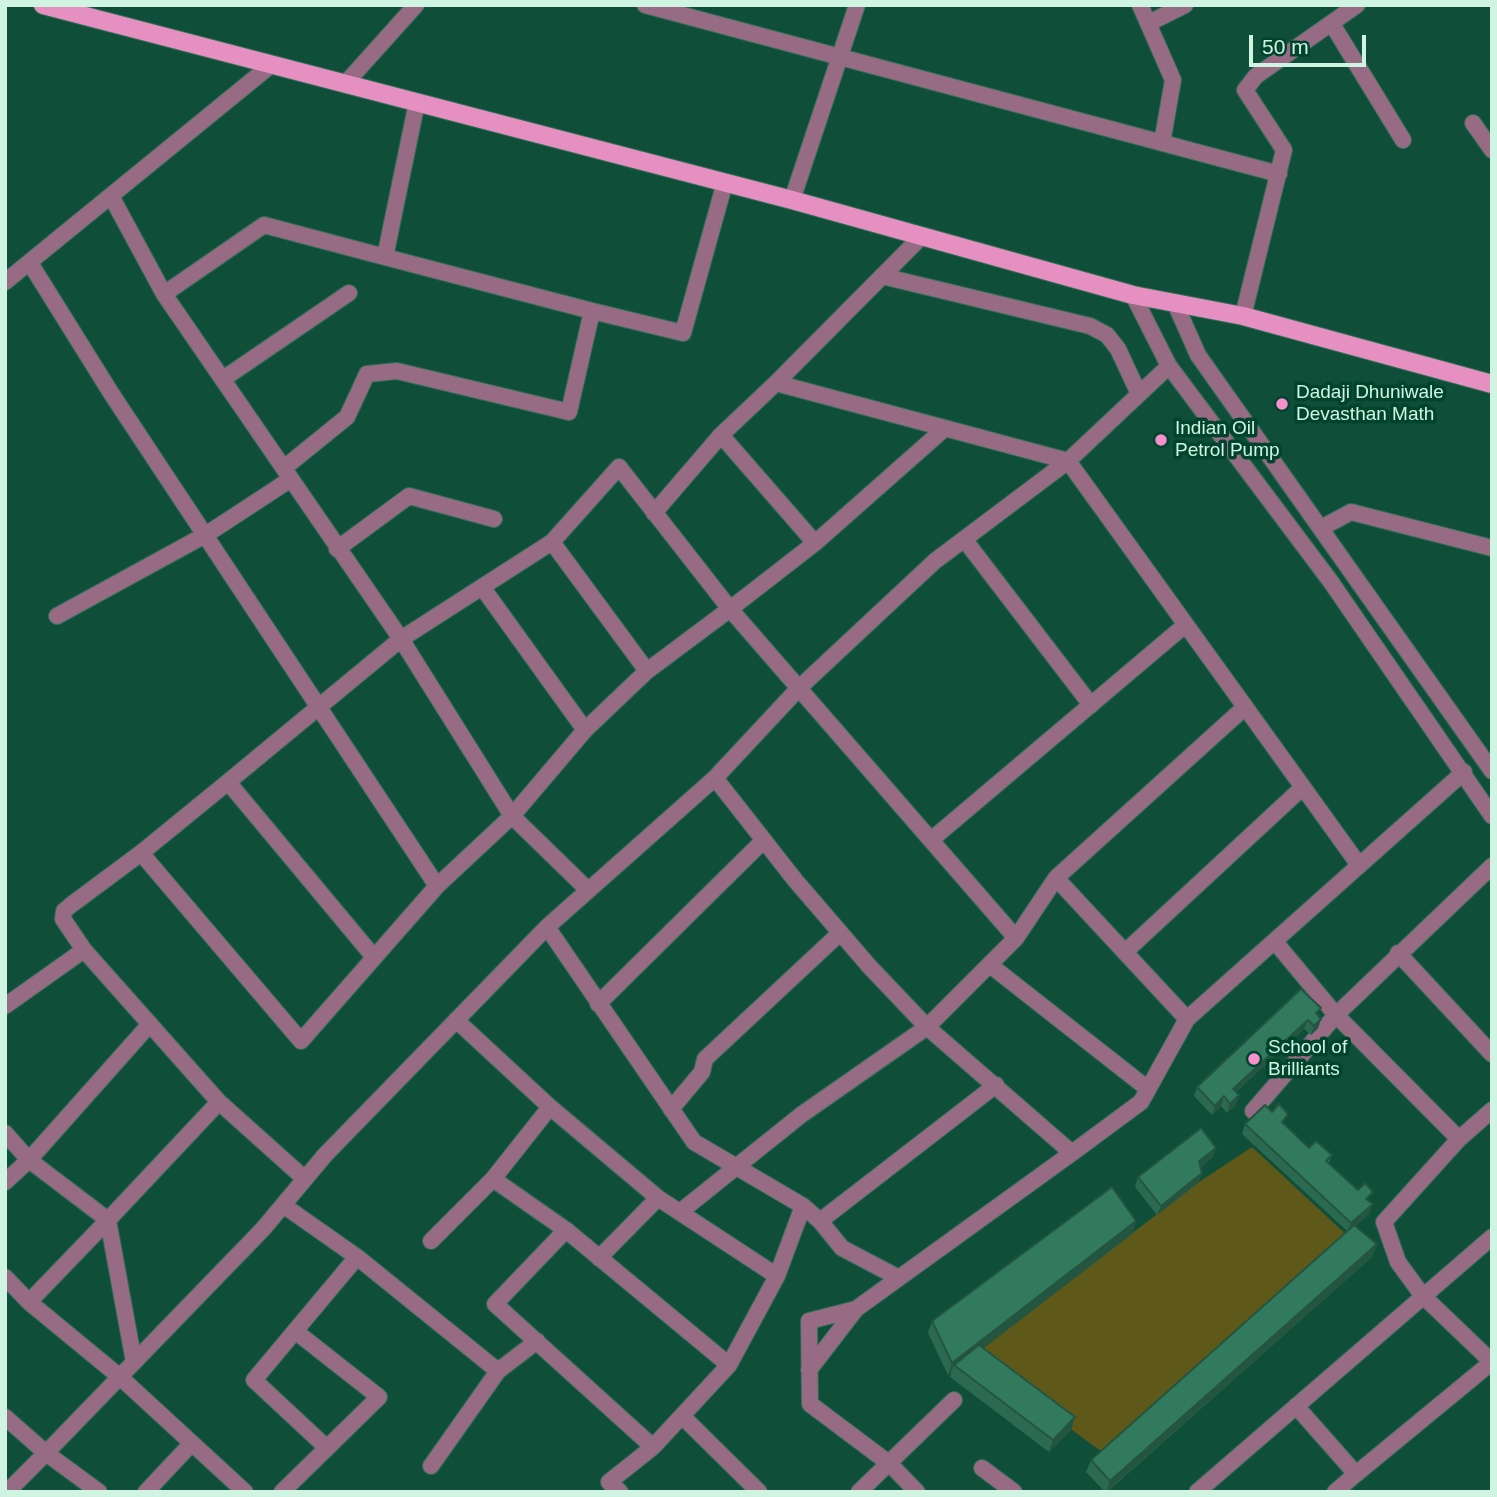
<!DOCTYPE html>
<html>
<head>
<meta charset="utf-8">
<style>
  body { margin:0 }
  #map { position:relative; width:1497px; height:1497px; overflow:hidden; background:#0f4f39; font-family:Arial,sans-serif }
  canvas { display:block }
  .frame { position:absolute; inset:0; border:7px solid #cff4e2; pointer-events:none }
  .scale { position:absolute; left:1249px; top:35px; width:117px; height:32px; box-sizing:border-box; border:4px solid #cff4e2; border-top:0; padding-left:9px; font-size:21px; line-height:24px; white-space:nowrap; color:#cff4e2; -webkit-text-stroke:5px #00442e; paint-order:stroke }
</style>
</head>
<body>
<div id="map">
<canvas width="1497" height="1497"></canvas>
<div class="frame"></div>
<div class="scale">50 m</div>
</div>
<script>
const c = document.querySelector('canvas').getContext('2d');
c.lineJoin = 'round';
function fill(path, color) {
  c.fillStyle = color;
  c.fill(path, 'evenodd');
}
function shape(rows) {
  const path = new Path2D();
  for (const r of rows) {
    path.moveTo(r[0], r[1]);
    for (let i = 2; i < r.length; i += 2) path.lineTo(r[i], r[i + 1]);
  }
  return path;
}
function trace(path, color, width, dash) {
  c.strokeStyle = color;
  c.lineWidth = width;
  c.lineCap = dash ? 'butt' : 'round';
  c.setLineDash(dash || []);
  c.stroke(path);
}
function drawText(font, color, halo, rows, align = 'center') {
  c.font = font + ' Arial,sans-serif';
  c.lineWidth = 7;
  c.setLineDash([]);
  c.textBaseline = 'middle';
  c.strokeStyle = halo;
  c.fillStyle = color;
  for (const [text, x, y, turn = 0] of rows) {
    c.save();
    c.translate(x, y);
    c.rotate((+turn || 0) * Math.PI / 180);
    c.textAlign = isNaN(turn) ? turn : align;
    if (halo) c.strokeText(text, 0, 0);
    c.fillText(text, 0, 0);
    c.restore();
  }
}
fill(shape([
  [1252,1147,1350,1238,1106,1455,972,1356,1199,1182]
]), '#5e5919');
const minor = shape([
  [645,5,1279,174],
  [1140,5,1173,80,1162,143],
  [1149,23,1185,5],
  [1332,24,1403,140],
  [345,84,416,5],
  [417,102,385,257,592,311,683,333,725,182],
  [1473,123,1492,150],
  [111,196,164,294,401,639,512,816,588,890],
  [792,200,857,5],
  [30,263,111,393,437,886,301,1041,141,853,228,782],
  [882,276,1090,326,1107,335,1118,349,1139,394],
  [5,282,271,65],
  [164,294,264,225,385,257],
  [1133,295,1169,366,1331,582,1492,816],
  [1175,303,1198,355,1492,771],
  [1243,316,1284,150,1245,90,1256,76,1357,5],
  [1169,366,1068,461,935,561,799,688,715,778,795,880,869,966,927,1027,1016,938,1056,878,1187,1019,1464,772],
  [223,379,349,293],
  [776,383,922,236],
  [284,468,347,417,367,374,397,371,569,412,592,311],
  [654,513,721,435],
  [1321,528,1351,512,1492,548],
  [964,539,1091,705],
  [815,543,944,429],
  [337,549,409,496,494,519],
  [482,587,585,730],
  [57,616,207,534,291,479],
  [715,778,547,927,694,1142,803,1206,777,1276,658,1198,550,1107,493,1179,566,1230,729,1365,777,1276],
  [931,840,1184,626],
  [141,853,71,905,64,911,63,919,84,950,219,1102,305,1179],
  [1056,878,1244,708],
  [437,886,512,816,585,730,647,671,552,542],
  [1016,938,730,609,815,543,721,435,776,383,1068,461,1359,865],
  [1125,952,1302,788],
  [1398,953,1492,1054],
  [373,956,228,782,401,639,552,542,619,467,730,609,647,671],
  [990,965,1148,1089],
  [598,1004,764,840],
  [5,1006,84,950],
  [456,1020,550,1107],
  [671,1109,702,1072,705,1059,840,933],
  [1492,1110,1459,1139,1384,1222,1398,1262,1422,1295,1492,1362],
  [1253,1111,1336,1015,1276,943],
  [5,1133,29,1160,5,1182],
  [1459,1139,1336,1015,1492,866],
  [283,1205,357,1257],
  [803,1206,820,1221,996,1085],
  [680,1212,801,1115,927,1027,1072,1153,1141,1102,1187,1019],
  [820,1221,842,1248,899,1278],
  [566,1230,495,1304,653,1447,729,1365],
  [431,1241,493,1179],
  [599,1258,658,1198],
  [5,1277,29,1302,120,1377,245,1492],
  [29,1302,108,1220,29,1160,150,1024],
  [295,1331,379,1397,327,1448,254,1380,357,1257,498,1371,537,1341],
  [134,1362,108,1220,219,1102],
  [809,1370,856,1309],
  [1296,1406,1356,1474,1492,1362],
  [682,1416,759,1492],
  [5,1417,46,1453,263,1229,325,1155,547,927],
  [431,1466,498,1371],
  [982,1468,1014,1492],
  [7,1492,46,1453,99,1492],
  [146,1492,192,1443],
  [282,1492,327,1448],
  [620,1492,609,1482,653,1447],
  [859,1492,954,1400],
  [917,1492,890,1464,810,1404,809,1321,856,1309,1072,1153],
  [1197,1492,1492,1237],
  [1335,1492,1356,1474]
]);
const major = shape([
  [43,5,792,200,1133,295,1243,316,1492,384]
]);
trace(minor, '#326d57', 18);
trace(major, '#326d57', 20);
trace(minor, '#966b83', 16);
trace(major, '#e690c2', 18);
fill(shape([
  [1301,989,1318,1016,1321,1019,1318,1028,1311,1035,1304,1029,1236,1092,1236,1105,1227,1113,1221,1106,1212,1115,1194,1096,1197,1087],
  [1245,1124,1284,1124,1309,1148,1332,1155,1329,1163,1373,1204,1369,1214,1355,1226,1377,1244,1372,1257,1107,1492,1105,1492,1086,1472,1091,1460,1347,1231,1242,1134],
  [1213,1157,1201,1167,1199,1182,1157,1215,1135,1187,1138,1177],
  [1136,1221,1132,1234,983,1348,1075,1417,1071,1430,1049,1452,950,1377,951,1372,948,1375,928,1333,932,1321]
]), '#2b6950');
fill(shape([
  [1321,1019,1318,1028,1311,1035,1314,1026],
  [1308,1020,1304,1029,1229,1098,1233,1089],
  [1239,1095,1236,1105,1227,1113,1230,1104],
  [1224,1096,1221,1106,1212,1115,1215,1106],
  [1216,1148,1213,1157,1195,1171,1199,1161],
  [1202,1173,1199,1182,1157,1215,1161,1206],
  [1373,1204,1369,1214,1348,1232,1351,1223],
  [1136,1221,1132,1234,958,1368,954,1365,951,1372,948,1375,952,1363],
  [1377,1244,1372,1257,1106,1492,1110,1481],
  [1075,1417,1071,1430,1049,1452,1053,1440]
]), '#235541');
const building = shape([
  [1301,989,1321,1008,1316,1013,1321,1019,1314,1026,1308,1020,1233,1089,1239,1095,1230,1104,1224,1096,1215,1106,1197,1087,1301,989],
  [1279,1104,1288,1114,1282,1122,1309,1148,1316,1141,1332,1155,1326,1161,1358,1190,1365,1183,1373,1192,1366,1199,1373,1204,1351,1223,1245,1124,1265,1105,1272,1112,1279,1104],
  [1201,1128,1216,1148,1199,1161,1202,1173,1161,1206,1138,1177,1201,1128],
  [1112,1187,1136,1221,952,1363,932,1321,1112,1187],
  [1354,1225,1377,1244,1110,1481,1091,1460,1354,1225],
  [979,1345,1075,1417,1053,1440,954,1365,979,1345]
]);
fill(building, '#327a5d');
trace(building, '#235541', 2);
for (const [x, y, r, color] of [
  [1282,404,7,"#f790cd"],
  [1161,440,7,"#f790cd"],
  [1254,1059,7,"#f790cd"]
]) {
  const dot = new Path2D();
  dot.arc(x, y, r, 0, 2 * Math.PI);
  c.fillStyle = color;
  c.fill(dot);
  trace(dot, '#00442e', 2.5);
}
drawText('19px', '#cff4e2', '#00442e', [
  ["Dadaji Dhuniwale",1296,393],
  ["Devasthan Math",1296,415],
  ["Indian Oil",1175,429],
  ["Petrol Pump",1175,451],
  ["School of",1268,1048],
  ["Brilliants",1268,1070]
], 'left');
</script>
</body>
</html>
